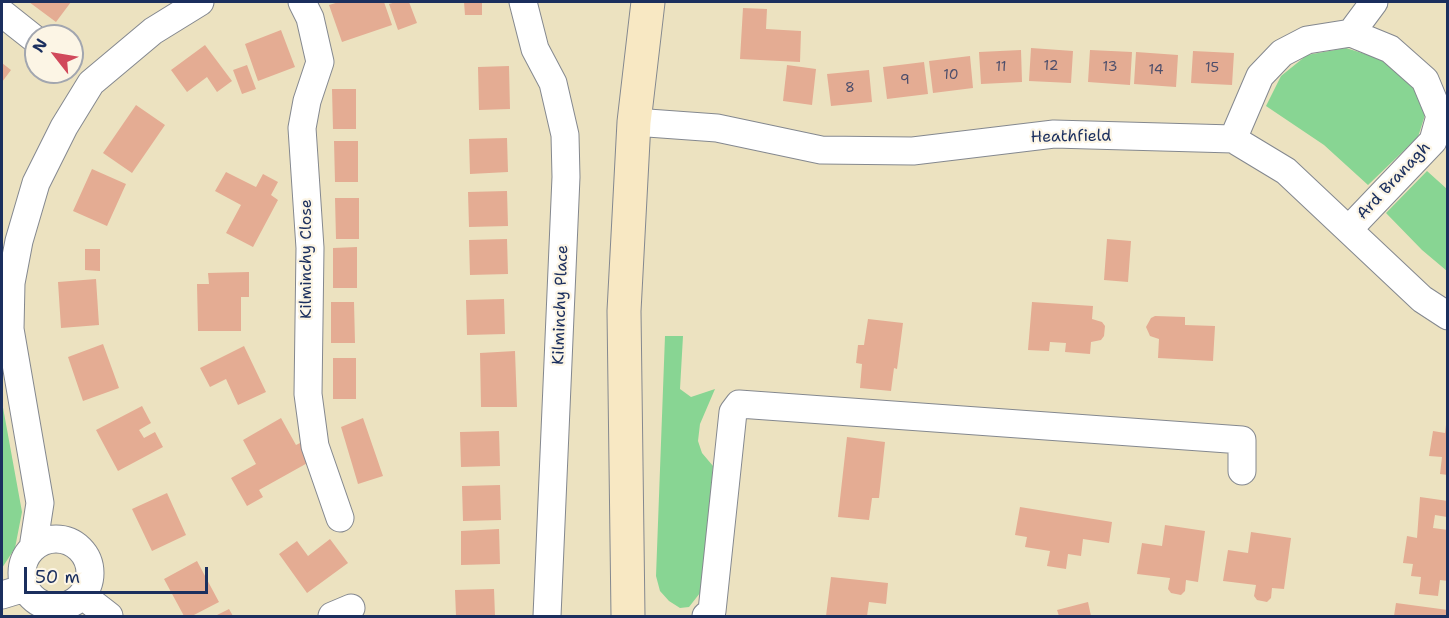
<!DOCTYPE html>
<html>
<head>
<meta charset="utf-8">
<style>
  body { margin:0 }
  #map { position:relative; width:1449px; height:618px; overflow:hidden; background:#ece2c0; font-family:"Shantell Sans",sans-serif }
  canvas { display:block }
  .frame { position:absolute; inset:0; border:3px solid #1b2f5e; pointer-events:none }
  .north { position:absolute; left:24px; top:24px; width:60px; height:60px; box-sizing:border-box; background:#fcf5e5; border:2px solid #a2a6af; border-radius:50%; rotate:301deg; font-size:16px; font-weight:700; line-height:24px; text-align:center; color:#1b2f5e }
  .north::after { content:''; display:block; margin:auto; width:21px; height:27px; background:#d1495b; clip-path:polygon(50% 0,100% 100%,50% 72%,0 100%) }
  .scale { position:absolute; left:24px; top:567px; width:184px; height:27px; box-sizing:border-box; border:3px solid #1b2f5e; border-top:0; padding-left:8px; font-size:18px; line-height:21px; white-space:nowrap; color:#1b2f5e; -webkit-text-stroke:4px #fcf5e5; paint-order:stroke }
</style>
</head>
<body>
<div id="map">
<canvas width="1449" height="618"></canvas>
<div class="frame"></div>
<div class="north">N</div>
<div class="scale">50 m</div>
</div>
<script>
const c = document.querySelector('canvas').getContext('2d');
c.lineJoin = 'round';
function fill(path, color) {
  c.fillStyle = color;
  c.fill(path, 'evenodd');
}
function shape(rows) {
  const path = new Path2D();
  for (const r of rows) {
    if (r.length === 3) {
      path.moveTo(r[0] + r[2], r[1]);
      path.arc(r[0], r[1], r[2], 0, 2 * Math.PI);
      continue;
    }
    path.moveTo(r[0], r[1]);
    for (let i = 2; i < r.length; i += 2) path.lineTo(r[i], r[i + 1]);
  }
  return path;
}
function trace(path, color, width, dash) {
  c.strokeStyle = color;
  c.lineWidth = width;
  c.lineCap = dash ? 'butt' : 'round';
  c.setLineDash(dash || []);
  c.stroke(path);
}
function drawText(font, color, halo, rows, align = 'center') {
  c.font = font + ' "Shantell Sans",sans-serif';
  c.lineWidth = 4.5;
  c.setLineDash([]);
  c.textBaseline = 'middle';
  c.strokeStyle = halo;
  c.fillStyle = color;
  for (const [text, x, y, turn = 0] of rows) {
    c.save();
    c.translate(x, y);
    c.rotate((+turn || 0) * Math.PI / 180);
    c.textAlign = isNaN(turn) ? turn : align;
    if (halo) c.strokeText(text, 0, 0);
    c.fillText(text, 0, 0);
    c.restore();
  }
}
fill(shape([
  [1346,48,1381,59,1417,91,1425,115,1418,137,1368,185,1324,145,1266,106,1281,76,1307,55],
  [1427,171,1447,189,1447,271,1422,250,1386,213],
  [665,336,683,336,680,389,691,397,715,389,700,424,698,441,702,453,713,466,704,576,700,593,689,607,680,608,669,601,660,591,656,576],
  [2,402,22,512,15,548,2,568]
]), '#88d593');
fill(shape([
  [29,2,71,2,56,22],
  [339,2,384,2,392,25,342,42,329,5],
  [396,2,409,2,417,23,398,30,389,4],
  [464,2,482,2,482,15,465,15],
  [743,8,767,9,766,29,801,31,800,62,740,59],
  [281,30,295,67,258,81,245,44],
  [205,45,232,81,217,92,207,77,187,92,171,70],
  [1031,48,1073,51,1071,83,1029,81],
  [1021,50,1022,82,981,84,979,52],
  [1090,50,1132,52,1130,85,1088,82],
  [1193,51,1234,53,1232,85,1191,83],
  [1136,52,1178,55,1176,87,1134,84],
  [970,56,973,88,933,93,929,61],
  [924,62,928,94,887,99,883,67],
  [2,63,11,70,2,82],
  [247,65,256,89,242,94,233,70],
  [787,65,816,69,812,105,783,101],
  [509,66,510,109,479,110,478,67],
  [869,70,872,102,831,106,827,74],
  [332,89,356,89,356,129,333,129],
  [136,105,165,125,132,173,103,153],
  [507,138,508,172,470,174,469,139],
  [334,141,358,141,358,182,335,182],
  [92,169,126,184,107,226,73,211],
  [226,172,256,187,263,174,278,182,271,195,278,200,253,247,226,233,241,205,215,191],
  [507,191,508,226,469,227,468,192],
  [335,198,359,198,359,239,336,239],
  [507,239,508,274,470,275,469,240],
  [1107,239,1131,241,1128,282,1104,280],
  [357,247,357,288,333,288,333,248],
  [85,249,100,249,100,271,85,270],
  [249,272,249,297,241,297,241,331,198,331,197,284,209,284,208,273],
  [96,279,99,325,61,328,58,282],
  [504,299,505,334,467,335,466,300],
  [331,302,354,302,355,343,331,343],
  [1032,302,1093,306,1092,319,1102,322,1105,326,1104,336,1101,340,1091,342,1090,354,1065,352,1066,343,1050,342,1049,351,1028,350],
  [1155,316,1185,317,1185,325,1215,326,1213,361,1158,358,1159,339,1150,336,1146,327,1151,318],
  [868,319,903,323,897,369,894,368,891,391,860,388,862,364,856,363,858,345,864,345],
  [103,344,119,388,83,401,68,357],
  [244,346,266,392,238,405,226,379,210,387,200,368],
  [515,351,517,407,481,407,480,353],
  [333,358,356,358,356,399,333,399],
  [142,406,151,423,139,430,144,438,155,432,163,447,118,471,96,430],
  [281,418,296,445,300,443,311,461,259,490,263,497,247,506,231,478,256,464,243,440],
  [363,418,383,476,358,484,341,427],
  [1446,425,1448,426,1448,475,1440,474,1442,457,1429,456,1433,431,1445,433],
  [499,431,500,466,461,467,460,432],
  [847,437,885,442,879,498,872,498,869,520,838,517],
  [500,485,501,520,463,521,462,486],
  [167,493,186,535,152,551,132,509],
  [1420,497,1448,501,1447,517,1435,515,1433,528,1448,530,1448,581,1440,580,1438,596,1419,594,1421,577,1411,576,1413,564,1403,563,1407,536,1417,538],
  [1020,507,1112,522,1109,543,1083,539,1081,556,1068,554,1066,569,1047,566,1050,551,1025,547,1027,537,1015,535],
  [1165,525,1205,531,1198,582,1186,580,1185,591,1181,595,1171,593,1168,589,1170,578,1137,574,1142,543,1162,546],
  [499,529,500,564,461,565,461,531],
  [1251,532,1291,538,1284,589,1272,588,1271,598,1267,602,1257,600,1254,596,1256,585,1223,581,1228,550,1248,553],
  [330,539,348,563,307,593,279,554,297,541,308,556],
  [197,561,219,602,192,616,184,616,164,579],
  [831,577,888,583,886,604,869,602,867,616,826,616],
  [494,589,495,616,456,616,455,590],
  [1088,602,1091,616,1059,616,1057,610],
  [1396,603,1448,610,1448,616,1394,616],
  [229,609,233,616,215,616]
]), '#e4ac93');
const street = shape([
  [302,2,310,18,320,62,307,101,302,128,310,248,308,394,315,446,340,518],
  [523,2,535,49,553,83,565,135,566,177,547,616],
  [2,13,36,40],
  [1351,33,1374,2],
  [634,122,717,128,821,150,913,151,1054,134,1233,139,1286,171,1422,299,1448,316],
  [1233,139,1260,76,1282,53,1307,40,1351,33,1390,49,1425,80,1440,116,1433,141,1349,229],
  [56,573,34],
  [33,548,40,503,10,329,11,283,19,241,36,183,64,127,91,83,153,31,200,2],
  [2,595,25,588],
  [82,595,109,616],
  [332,616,351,608],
  [706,616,712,611,733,412,739,404,1242,440,1242,471]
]);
const secondary = shape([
  [628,616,624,311,634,122,648,2]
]);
trace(street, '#84888f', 29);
trace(secondary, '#84888f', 35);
trace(street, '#fff', 27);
trace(secondary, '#f8e8c3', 33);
drawText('14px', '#4d4e6b', null, [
  ["12",1051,66],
  ["11",1001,67],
  ["13",1110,67],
  ["15",1212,68],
  ["14",1156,70],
  ["10",951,75],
  ["9",905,80],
  ["8",850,88]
]);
drawText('16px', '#1b2f5e', '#fcf5e5', [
  ["Heathfield",1071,137,-1],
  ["Ard Branagh",1394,181,-47],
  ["Kilminchy Close",307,259,-90],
  ["Kilminchy Place",561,305,-88]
]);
</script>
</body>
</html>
